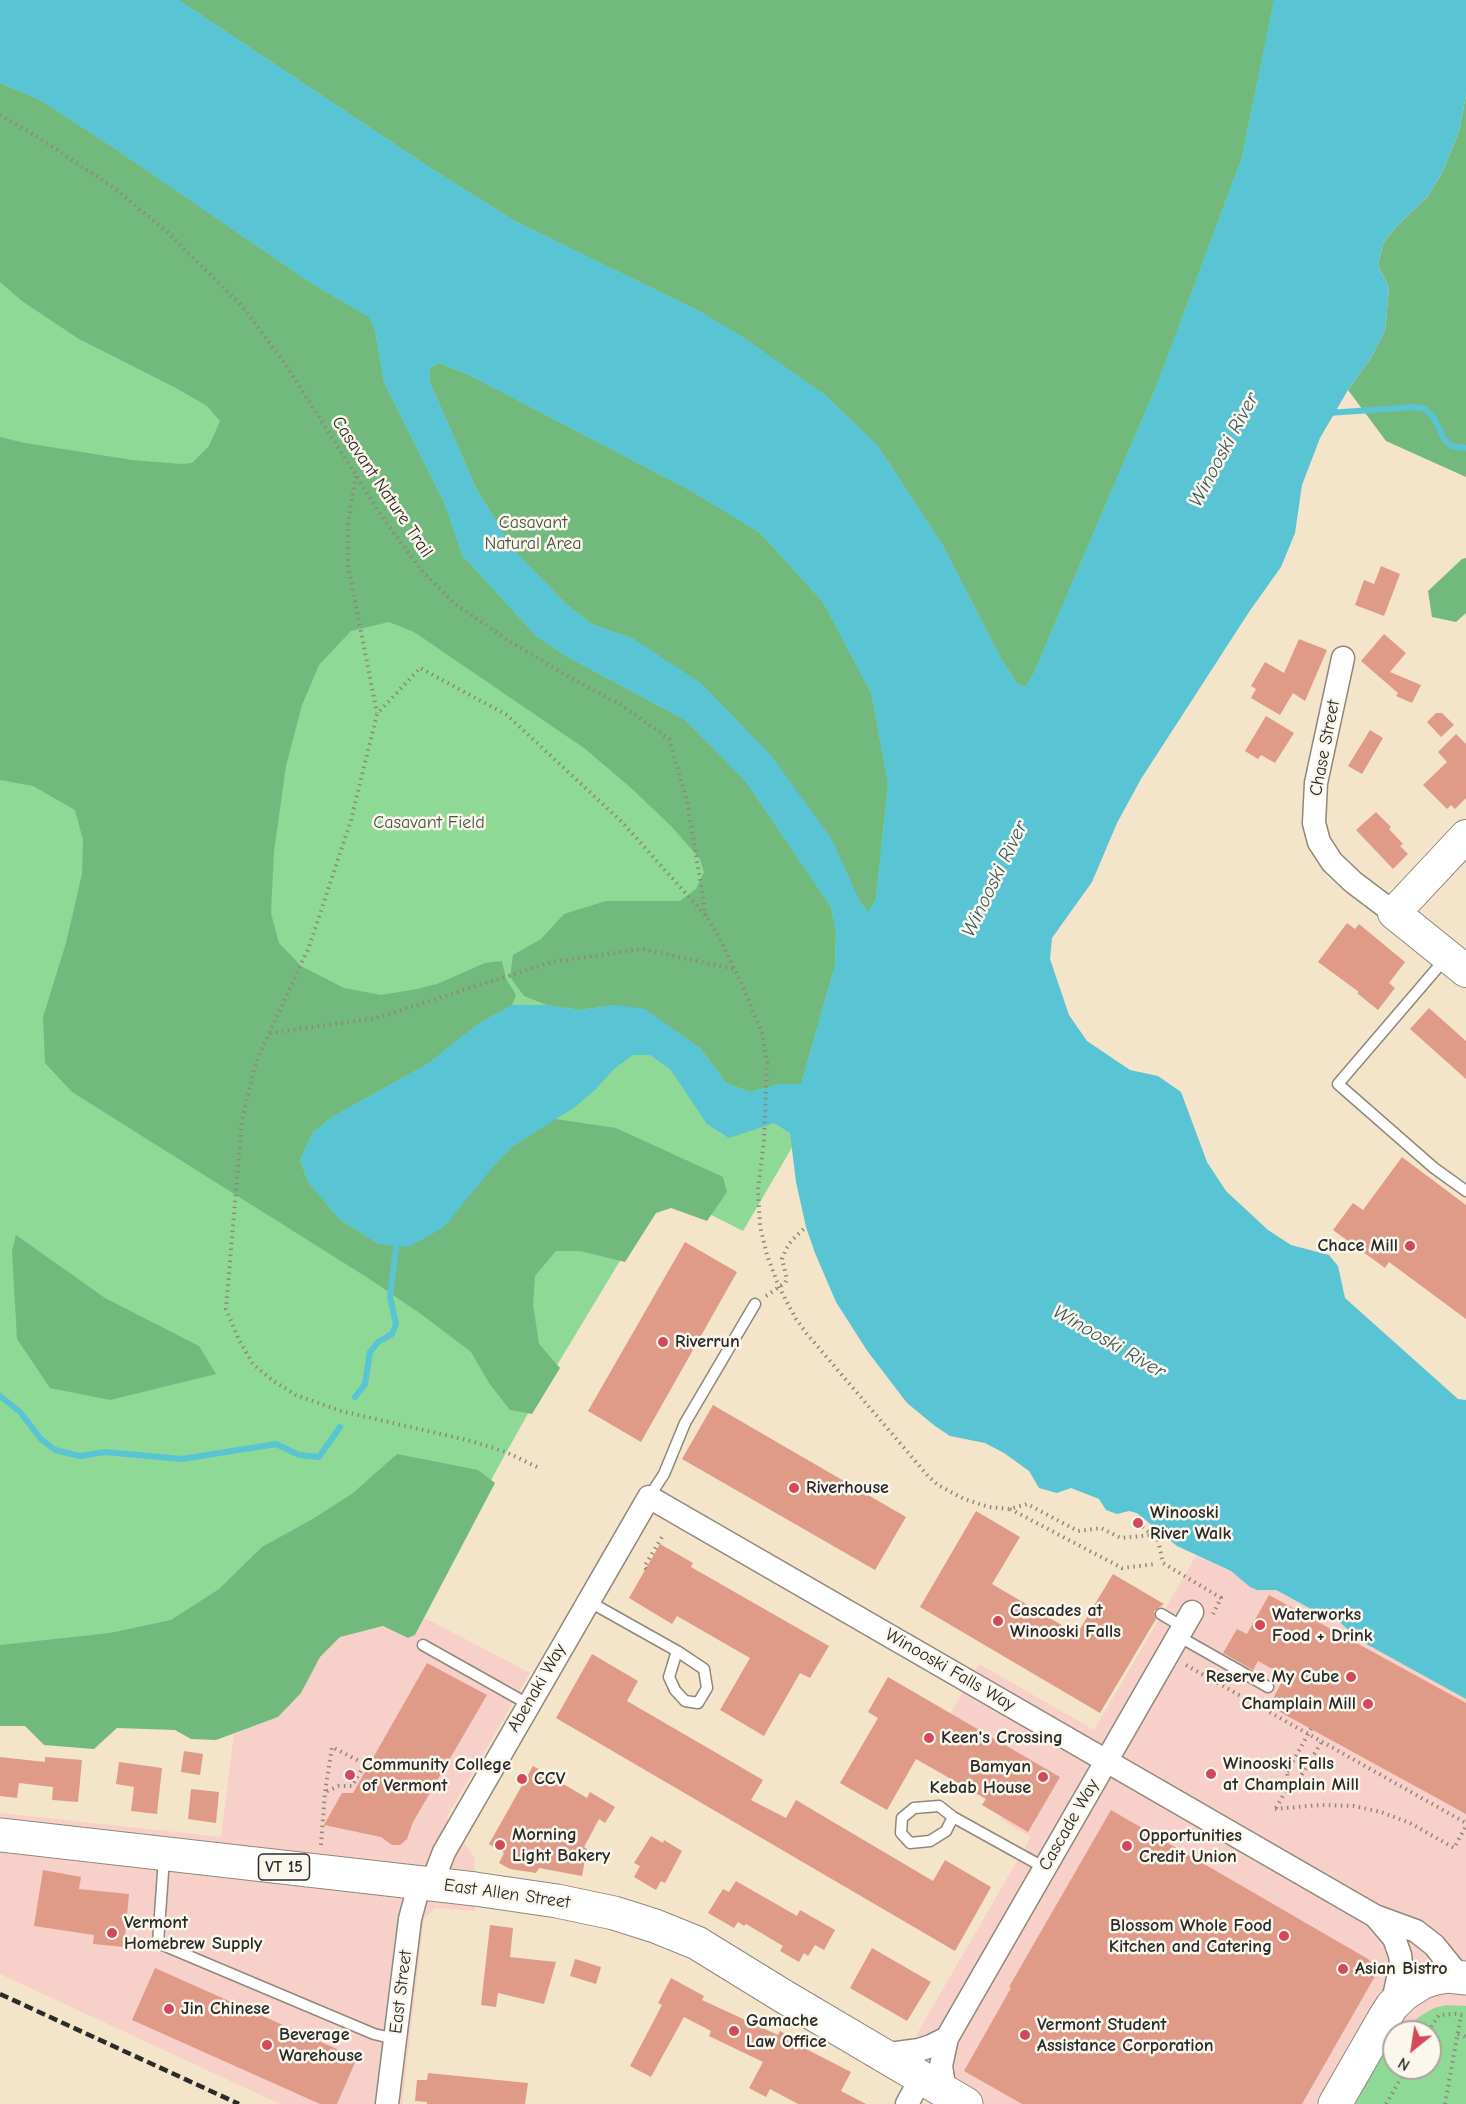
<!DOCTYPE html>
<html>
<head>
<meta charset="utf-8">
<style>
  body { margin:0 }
  #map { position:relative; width:1466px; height:2104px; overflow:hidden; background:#f4e4ca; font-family:"Comic Neue",sans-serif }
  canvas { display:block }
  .north { position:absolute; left:1382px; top:2020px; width:60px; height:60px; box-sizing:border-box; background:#fbf7ec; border:2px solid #a8a59f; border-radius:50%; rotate:210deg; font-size:16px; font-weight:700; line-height:24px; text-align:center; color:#2b2b2b }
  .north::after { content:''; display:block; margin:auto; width:21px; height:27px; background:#d1495b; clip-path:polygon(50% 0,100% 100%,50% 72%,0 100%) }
</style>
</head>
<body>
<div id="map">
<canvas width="1466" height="2104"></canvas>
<div class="north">N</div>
</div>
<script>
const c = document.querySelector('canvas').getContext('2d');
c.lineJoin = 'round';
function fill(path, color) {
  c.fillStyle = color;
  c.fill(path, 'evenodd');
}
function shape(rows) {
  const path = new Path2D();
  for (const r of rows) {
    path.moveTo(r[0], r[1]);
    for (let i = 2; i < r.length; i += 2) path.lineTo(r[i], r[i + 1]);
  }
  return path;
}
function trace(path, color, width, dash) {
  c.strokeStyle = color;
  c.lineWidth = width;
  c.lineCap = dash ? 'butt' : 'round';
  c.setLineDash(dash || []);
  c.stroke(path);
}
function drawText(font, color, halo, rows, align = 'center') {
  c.font = font + ' "Comic Neue",sans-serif';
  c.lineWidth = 5;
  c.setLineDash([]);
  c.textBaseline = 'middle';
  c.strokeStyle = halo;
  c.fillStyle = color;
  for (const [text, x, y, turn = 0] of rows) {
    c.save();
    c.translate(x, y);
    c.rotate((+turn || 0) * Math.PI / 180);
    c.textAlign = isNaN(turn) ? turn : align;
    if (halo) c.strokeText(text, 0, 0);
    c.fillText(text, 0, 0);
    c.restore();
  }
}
fill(shape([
  [1196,1556,1231,1571,1250,1587,1257,1590,1275,1590,1324,1616,1341,1623,1359,1640,1466,1699,1466,2104,933,2104,893,2079,921,2027,1031,1837,1000,1819,1018,1787,936,1739,979,1664,1094,1730],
  [1394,2032,1430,2032,1430,2068,1394,2068],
  [425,1618,530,1673,447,1817,475,1859,475,1911,435,1908,424,1919,402,2104,280,2104,0,1974,0,1813,221,1837,234,1734,278,1717,301,1693,320,1657,340,1637,383,1626,408,1638,415,1635]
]), '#f7d0c9');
fill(shape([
  [0,0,1322,0,1060,691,743,1231,666,1192,618,1264,530,1410,497,1469,411,1635,381,1621,0,1724],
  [1446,2005,1466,2006,1466,2104,1351,2104,1387,2046,1394,2038,1394,2068,1430,2068,1430,2032,1400,2032,1422,2015,1434,2008]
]), '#8ed995');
fill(shape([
  [179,0,1274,0,1242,157,1158,382,1032,677,1025,687,1017,683,1002,660,942,544,878,446,824,394,701,312,515,221,437,172],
  [0,83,40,100,111,146,311,283,369,317,375,330,384,382,444,502,462,555,536,636,564,655,685,720,746,782,831,907,836,932,835,965,801,1084,780,1084,750,1092,726,1083,700,1048,616,1005,580,1010,547,1005,524,996,510,977,513,955,541,939,564,914,606,901,680,901,696,889,704,872,700,859,671,826,630,787,584,748,414,632,389,622,351,631,319,665,302,705,286,766,274,851,271,913,279,943,301,966,344,988,381,995,417,989,437,984,485,963,502,961,506,979,516,995,512,1005,478,1024,429,1063,332,1117,313,1132,300,1160,308,1182,340,1220,379,1244,493,1167,513,1146,555,1119,616,1128,723,1177,727,1192,707,1221,671,1208,656,1213,625,1262,580,1251,556,1251,535,1276,533,1304,539,1344,560,1368,532,1414,510,1410,489,1383,471,1352,421,1314,368,1278,72,1092,45,1063,43,1017,66,943,82,874,83,840,75,810,33,786,0,780,0,437,25,443,132,460,182,464,192,463,209,446,220,421,207,406,176,388,79,339,22,301,0,282],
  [1466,95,1466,477,1386,441,1348,390,1370,359,1385,331,1389,288,1378,265,1383,243,1396,227,1428,196,1443,171,1459,131],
  [439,363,473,377,693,492,760,533,823,602,871,693,888,783,876,899,868,913,860,901,634,639,592,624,565,603,513,549,476,488,430,382,430,368],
  [1466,558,1466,613,1456,622,1432,617,1428,591,1462,559],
  [16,1235,105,1298,199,1346,216,1374,110,1400,50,1388,17,1339,12,1251],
  [397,1454,478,1470,495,1483,415,1635,408,1638,383,1626,340,1637,320,1657,301,1693,278,1717,216,1740,191,1739,175,1730,117,1728,94,1749,44,1745,25,1726,0,1726,0,1645,110,1633,171,1620,219,1589,262,1547,316,1517,353,1493]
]), '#72b97e');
fill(shape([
  [0,0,179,0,437,172,515,221,701,312,743,337,824,394,878,446,942,544,1002,660,1017,683,1025,687,1032,677,1158,382,1242,157,1274,0,1466,0,1466,95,1459,131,1443,171,1428,196,1396,227,1383,243,1378,265,1389,288,1385,331,1370,359,1348,390,1320,438,1302,485,1295,533,1281,567,1249,612,1141,779,1117,823,1092,882,1052,938,1050,959,1069,1015,1087,1041,1130,1070,1158,1076,1181,1092,1207,1162,1226,1191,1268,1230,1291,1245,1329,1255,1338,1266,1345,1298,1458,1399,1466,1400,1466,1699,1359,1640,1341,1623,1324,1616,1276,1590,1257,1590,1250,1587,1231,1571,1177,1546,1137,1513,1129,1511,1117,1514,1106,1510,1099,1499,1071,1488,1057,1493,1039,1488,1029,1471,1004,1453,985,1443,950,1436,935,1426,907,1403,868,1352,836,1302,815,1253,806,1227,796,1182,790,1133,774,1123,729,1138,707,1124,670,1069,650,1055,633,1055,614,1069,596,1089,575,1107,513,1146,493,1167,443,1228,408,1247,379,1244,340,1220,308,1182,300,1160,313,1132,332,1117,429,1063,478,1024,512,1005,547,1005,580,1010,616,1005,645,1009,700,1048,726,1083,750,1092,780,1084,801,1084,835,965,836,932,831,907,746,782,685,720,564,655,536,636,462,555,444,502,384,382,375,330,369,317,311,283,111,146,40,100,0,83],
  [440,363,473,377,693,492,760,533,823,602,871,693,888,783,876,899,868,912,860,901,831,838,770,754,701,683,634,639,592,624,565,603,513,549,476,488,430,382,430,368]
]), '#59c4d3');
trace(shape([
  [1328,413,1415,407,1425,409,1434,418,1444,439,1451,446,1466,448],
  [0,1396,20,1412,41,1439,55,1450,80,1456,105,1452,182,1459,276,1444,299,1455,319,1457,340,1427],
  [355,1397,365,1384,370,1352,378,1342,392,1334,396,1324,390,1297,397,1240]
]), '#59c4d3', 6);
fill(shape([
  [1381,566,1400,574,1384,616,1355,605,1364,580,1374,584],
  [1384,634,1406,653,1390,672,1421,685,1412,703,1396,696,1398,693,1361,661],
  [1299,639,1327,650,1305,701,1293,693,1280,715,1251,698,1256,689,1251,686,1265,662,1284,673],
  [1436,713,1442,713,1454,725,1441,737,1427,722],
  [1266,716,1294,733,1275,763,1261,755,1258,759,1245,751],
  [1370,730,1383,738,1362,774,1348,766],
  [1456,734,1466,744,1466,798,1455,809,1451,805,1447,809,1423,785,1447,762,1438,752],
  [1376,812,1391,827,1389,829,1403,844,1400,846,1408,854,1393,869,1356,830],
  [1347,923,1355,929,1359,924,1405,962,1389,983,1395,988,1378,1010,1357,993,1359,992,1318,962],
  [1429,1008,1466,1041,1466,1079,1410,1029],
  [1402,1157,1466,1205,1466,1319,1389,1262,1385,1268,1333,1230,1353,1203,1363,1210],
  [685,1242,737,1272,641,1442,588,1411],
  [713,1405,906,1517,875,1570,682,1459],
  [976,1511,1020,1537,992,1584,1077,1634,1113,1574,1164,1604,1154,1611,1156,1619,1100,1713,920,1607],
  [660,1544,693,1563,691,1567,829,1646,810,1678,800,1673,764,1736,720,1710,750,1658,677,1616,672,1624,629,1598],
  [1269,1595,1466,1703,1466,1814,1269,1706,1285,1676,1258,1661,1253,1670,1223,1653,1237,1629,1247,1634],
  [592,1654,638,1681,627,1701,763,1780,751,1800,786,1818,796,1800,933,1881,945,1860,991,1887,955,1951,556,1718],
  [427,1663,487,1695,413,1822,407,1839,400,1845,392,1845,381,1837,324,1825,342,1793,353,1793],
  [888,1677,1060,1777,1028,1832,982,1805,986,1799,916,1759,887,1810,840,1783,878,1718,868,1712],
  [184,1751,203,1754,200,1775,181,1772],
  [0,1757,45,1762,45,1757,82,1760,78,1802,52,1800,53,1787,19,1783,17,1798,0,1796],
  [119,1762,162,1768,157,1814,131,1811,134,1787,116,1784],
  [533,1766,587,1798,590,1792,615,1807,605,1823,599,1819,584,1847,587,1849,582,1876,539,1868,536,1873,510,1869,499,1863,504,1853,489,1844],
  [191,1789,219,1792,216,1823,188,1819],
  [1111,1810,1368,1959,1372,1963,1376,1971,1374,1978,1302,2104,1022,2104,964,2071,1011,1988,1009,1987],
  [651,1836,663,1843,664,1840,682,1851,665,1883,661,1881,656,1890,634,1877,640,1866,634,1863],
  [43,1870,81,1877,79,1889,129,1894,124,1947,93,1944,94,1935,34,1926],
  [736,1881,797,1916,800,1910,835,1930,824,1950,815,1945,808,1956,804,1953,799,1962,780,1951,783,1946,746,1924,744,1926,738,1922,734,1928,708,1913,723,1889,729,1892],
  [490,1925,513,1928,510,1957,556,1962,544,2004,498,1993,496,2007,481,2005],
  [872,1948,931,1982,907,2021,850,1988],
  [575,1959,601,1967,596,1984,570,1976],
  [155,1968,357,2058,337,2104,320,2104,132,2020],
  [671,1978,704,1996,702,2000,778,2035,780,2031,806,2045,804,2048,851,2072,841,2091,866,2104,798,2104,770,2089,766,2097,749,2088,763,2062,709,2036,711,2031,684,2017,651,2077,630,2066,662,2005,658,2003],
  [428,2073,528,2083,525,2104,427,2104,427,2102,415,2101,417,2080,427,2080]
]), '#e09a88');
const lane = shape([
  [1445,959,1338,1084,1434,1168,1466,1191],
  [649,1497,664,1474,685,1423,755,1304],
  [588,1601,677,1651,704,1669,707,1688,698,1703,685,1701,675,1690,669,1677,677,1651],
  [1161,1614,1183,1627],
  [1178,1636,1268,1687],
  [423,1645,528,1704],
  [953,1817,946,1831,930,1841,910,1843,901,1833,902,1818,914,1808,939,1806,953,1817,1045,1868],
  [164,1858,158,1943,374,2034,395,2039]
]);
const street = shape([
  [1343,658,1316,783,1314,823,1319,842,1332,862,1353,882,1394,913],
  [432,1883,444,1852,649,1497,1375,1916,1416,1931,1434,1945,1460,1977],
  [1376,1917,1394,1938,1400,1955,1401,1964,1392,2006],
  [882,2055,919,2050,931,2046,947,2038],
  [945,2092,941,2066,947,2038,1192,1612],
  [387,2104,410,1919,420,1882],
  [907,2104,921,2078]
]);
const secondary = shape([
  [1466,836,1394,913,1466,971]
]);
const primary = shape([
  [0,1835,475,1889,557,1901,614,1913,655,1926,697,1943,783,1996,966,2104],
  [1335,2104,1385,2017,1392,2006,1404,1994,1423,1982,1436,1978,1448,1976,1466,1978]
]);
trace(lane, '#90887a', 13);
trace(street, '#90887a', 25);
trace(secondary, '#90887a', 34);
trace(primary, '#90887a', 35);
trace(shape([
  [0,115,33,134,114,188,166,231,241,305,284,362,383,518,422,571,454,603,512,643,571,678,621,705,669,739,687,801,706,916],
  [356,476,348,523,348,566,377,713],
  [270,1033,376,1018,552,962,642,949,734,969],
  [766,1296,785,1283,787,1279,782,1259,786,1249,792,1240,806,1227],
  [537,1467,506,1452,471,1441,341,1411,296,1395,272,1380,253,1364,239,1340,226,1309,242,1120,256,1062,309,947,351,820,377,714,420,668,507,715,622,822,706,916,719,937,741,982,762,1033,767,1062,764,1140,758,1190,760,1226,767,1255,779,1287,796,1319,807,1334,928,1476,938,1485,964,1499,989,1507,1010,1509,1027,1504,1078,1531,1101,1528,1121,1538,1151,1535,1158,1540,1163,1563,1221,1598,1213,1614],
  [1010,1509,1122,1568,1156,1564],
  [1138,1523,1151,1534],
  [646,1569,644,1567,662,1537],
  [1186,1665,1466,1823],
  [1289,1785,1296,1784,1321,1743],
  [1276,1808,1289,1785,1287,1772],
  [1275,1809,1320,1805,1354,1806,1381,1812,1410,1823,1454,1848,1466,1826],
  [321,1845,325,1792,332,1747,365,1764,352,1786,339,1786,325,1792],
  [1428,2032,1439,2015,1456,2014,1466,2016],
  [1458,2034,1466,2037],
  [1386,2104,1407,2068],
  [1445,2104,1461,2015]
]), '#90887a', 4, [1.5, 4.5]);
trace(lane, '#fff', 10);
trace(street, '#fff', 22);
trace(secondary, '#fff', 32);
trace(primary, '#fff', 33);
trace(shape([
  [0,1994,239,2104]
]), '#2b2b2b', 4.5, [9, 4.5]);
trace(shape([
  [1287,1772,1311,1729]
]), '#90887a', 4, [1.5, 4.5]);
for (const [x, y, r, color] of [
  [1410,1246,6,"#d1495b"],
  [663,1342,6,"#d1495b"],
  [794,1488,6,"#d1495b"],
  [1138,1523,6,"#d1495b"],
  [998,1621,6,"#d1495b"],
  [1260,1625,6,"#d1495b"],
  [1351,1677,6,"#d1495b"],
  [1368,1704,6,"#d1495b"],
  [929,1738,6,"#d1495b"],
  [1211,1774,6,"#d1495b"],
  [350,1775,6,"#d1495b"],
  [1043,1777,6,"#d1495b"],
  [522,1779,6,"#d1495b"],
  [500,1845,6,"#d1495b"],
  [1127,1846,6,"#d1495b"],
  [112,1933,6,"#d1495b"],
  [1284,1936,6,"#d1495b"],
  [1343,1969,6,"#d1495b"],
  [169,2009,6,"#d1495b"],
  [734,2031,6,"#d1495b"],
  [1025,2035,6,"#d1495b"],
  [267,2045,6,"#d1495b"]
]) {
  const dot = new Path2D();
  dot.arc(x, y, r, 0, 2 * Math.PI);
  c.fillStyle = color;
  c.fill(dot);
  trace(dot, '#fbf7ec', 2);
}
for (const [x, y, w] of [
  [284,1867,51]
]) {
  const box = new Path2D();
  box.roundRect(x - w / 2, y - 13, w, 26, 4.5);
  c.fillStyle = '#fbf7ec';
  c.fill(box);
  trace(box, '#2b2b2b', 1.5);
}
drawText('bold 16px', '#2b2b2b', null, [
  ["VT 15",284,1867]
]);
drawText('18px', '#2b2b2b', '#fbf7ec', [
  ["Casavant Nature Trail",382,487,56],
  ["Chase Street",1325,748,-79],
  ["Winooski Falls Way",950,1670,30],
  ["Abenaki Way",537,1688,-60],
  ["Cascade Way",1069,1825,-60],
  ["East Allen Street",507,1894,8],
  ["East Street",401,1992,-83]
]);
drawText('18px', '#445646', '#fbf7ec', [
  ["Casavant",533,523],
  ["Natural Area",533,544],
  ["Casavant Field",429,823]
]);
drawText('bold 18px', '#2b2b2b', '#fbf7ec', [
  ["Chace Mill",1398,1246,"right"],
  ["Riverrun",675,1342],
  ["Riverhouse",806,1488],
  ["Winooski",1150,1513],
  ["River Walk",1150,1534],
  ["Cascades at",1010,1611],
  ["Winooski Falls",1010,1632],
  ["Waterworks",1272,1615],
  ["Food + Drink",1272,1636],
  ["Reserve My Cube",1339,1677,"right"],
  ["Champlain Mill",1356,1704,"right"],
  ["Keen's Crossing",941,1738],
  ["Winooski Falls",1223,1764],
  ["at Champlain Mill",1223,1785],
  ["Community College",362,1765],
  ["of Vermont",362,1786],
  ["Bamyan",1031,1767,"right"],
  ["Kebab House",1031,1788,"right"],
  ["CCV",534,1779],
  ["Morning",512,1835],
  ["Light Bakery",512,1856],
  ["Opportunities",1139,1836],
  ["Credit Union",1139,1857],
  ["Vermont",124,1923],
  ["Homebrew Supply",124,1944],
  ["Blossom Whole Food",1272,1926,"right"],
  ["Kitchen and Catering",1272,1947,"right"],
  ["Asian Bistro",1355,1969],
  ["Jin Chinese",181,2009],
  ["Gamache",746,2021],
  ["Law Office",746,2042],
  ["Vermont Student",1037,2025],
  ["Assistance Corporation",1037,2046],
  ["Beverage",279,2035],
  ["Warehouse",279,2056]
], 'left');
drawText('italic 20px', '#39595d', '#fbf7ec', [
  ["Winooski River",1224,450,-62],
  ["Winooski River",995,879,-64],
  ["Winooski River",1109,1342,30]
]);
</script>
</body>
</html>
